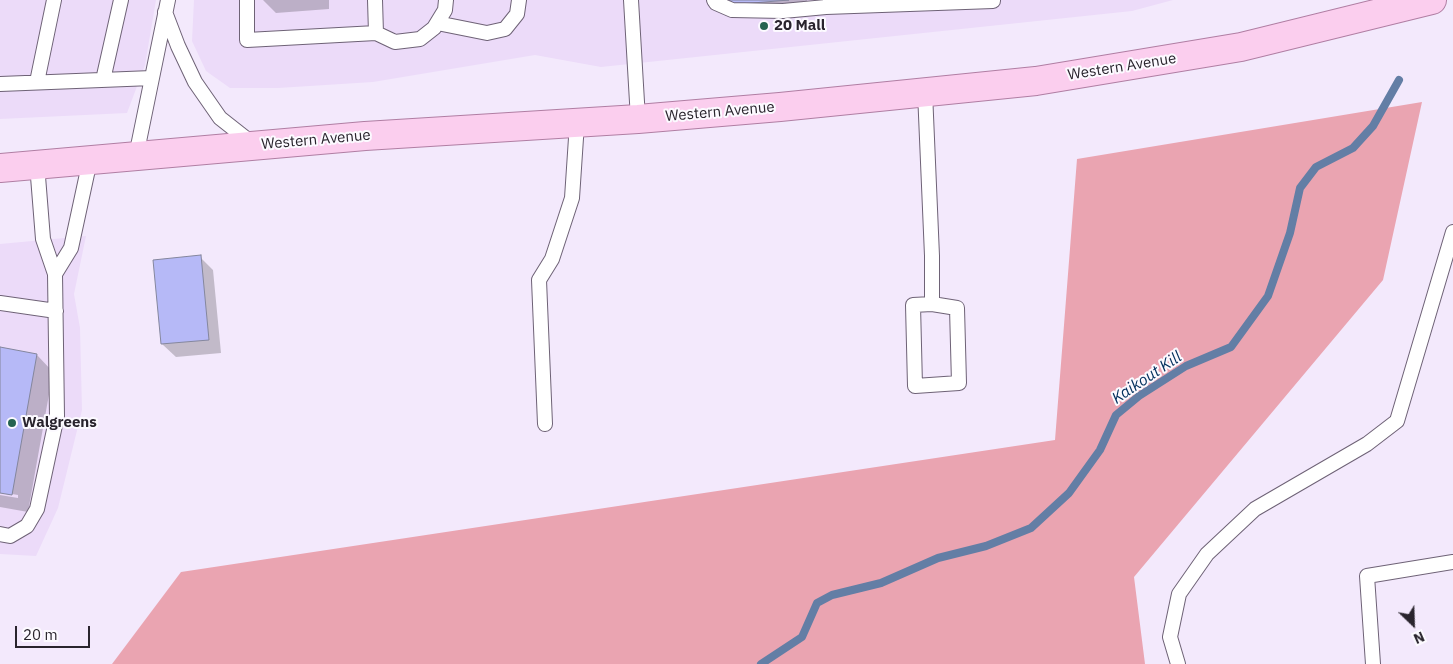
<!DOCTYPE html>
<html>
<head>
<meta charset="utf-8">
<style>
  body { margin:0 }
  #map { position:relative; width:1453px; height:664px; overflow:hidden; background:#f3e9fc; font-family:"IBM Plex Sans",sans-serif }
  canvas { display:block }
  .north { position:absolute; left:1388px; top:599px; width:50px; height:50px; -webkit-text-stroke:4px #fcfaff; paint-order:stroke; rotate:156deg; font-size:14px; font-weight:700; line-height:20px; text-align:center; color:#29242d }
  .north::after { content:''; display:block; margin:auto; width:18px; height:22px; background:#29242d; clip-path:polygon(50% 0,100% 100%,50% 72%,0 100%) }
  .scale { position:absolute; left:15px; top:626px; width:75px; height:22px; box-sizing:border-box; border:2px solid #29242d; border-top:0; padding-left:6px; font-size:15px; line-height:18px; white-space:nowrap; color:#29242d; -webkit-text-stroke:4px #fcfaff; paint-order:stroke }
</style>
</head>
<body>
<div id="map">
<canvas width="1453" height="664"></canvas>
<div class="north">N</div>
<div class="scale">20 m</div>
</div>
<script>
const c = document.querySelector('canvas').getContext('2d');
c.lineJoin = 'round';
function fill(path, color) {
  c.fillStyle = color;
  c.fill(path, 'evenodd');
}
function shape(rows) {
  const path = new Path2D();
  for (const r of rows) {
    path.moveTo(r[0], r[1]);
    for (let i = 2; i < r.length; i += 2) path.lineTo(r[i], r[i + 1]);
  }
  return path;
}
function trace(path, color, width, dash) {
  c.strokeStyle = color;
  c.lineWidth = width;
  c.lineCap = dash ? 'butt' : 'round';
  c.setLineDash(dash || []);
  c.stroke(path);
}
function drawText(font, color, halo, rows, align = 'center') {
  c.font = font + ' "IBM Plex Sans",sans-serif';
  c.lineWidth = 4;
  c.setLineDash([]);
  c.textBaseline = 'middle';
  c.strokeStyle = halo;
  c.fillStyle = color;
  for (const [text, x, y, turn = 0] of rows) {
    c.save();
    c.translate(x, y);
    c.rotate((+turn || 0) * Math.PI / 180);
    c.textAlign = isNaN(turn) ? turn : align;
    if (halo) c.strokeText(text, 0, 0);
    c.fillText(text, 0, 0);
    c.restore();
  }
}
fill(shape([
  [0,0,156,0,145,65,127,113,0,119],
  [194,0,1173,0,1132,11,601,67,535,55,373,82,278,88,230,88,206,71,192,41],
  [86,236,74,294,80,328,82,410,58,508,36,556,0,554,0,244]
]), '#ecdbf9');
fill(shape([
  [1422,102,1383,280,1134,577,1145,664,112,664,181,572,1055,440,1077,159]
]), '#eaa4b1');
fill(shape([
  [263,0,329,0,329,9,276,13],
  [729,0,807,0,808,8,730,5],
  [200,257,213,270,221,353,176,357,162,344],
  [0,348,37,355,53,372,28,512,0,507,0,495,18,498,18,495,0,492]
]), '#0003');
trace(shape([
  [761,664,802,637,817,603,832,595,881,583,938,558,986,546,1031,528,1069,493,1100,450,1116,415,1139,396,1186,366,1231,347,1268,296,1290,233,1300,188,1316,167,1353,148,1373,126,1399,80]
]), '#637ea5', 8);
const building = shape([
  [728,0,789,0,728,5,728,0],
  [201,255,209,340,161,344,153,260,201,255],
  [0,347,37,354,12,495,0,493,0,347]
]);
fill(building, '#b6b9f7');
trace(building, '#84869d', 1);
const lane = shape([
  [247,0,247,40,376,33,375,0],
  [631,0,638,119],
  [714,0,716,3,732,10,783,11,826,7,832,1],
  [826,7,993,1,993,0],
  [165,12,178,46,195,82,220,118,253,144],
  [437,23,487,33,505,29,517,14,519,0],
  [376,33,395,42,420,39,434,28,445,10,446,0],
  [103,80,121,0],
  [37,82,54,0],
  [0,84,152,78],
  [925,92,932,256,932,304,913,305,915,386,959,383,957,308,932,304],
  [136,156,168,0],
  [55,274,71,248,90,160],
  [0,303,56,311],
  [545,424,539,280,552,259,572,198,577,123],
  [0,534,10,536,27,526,37,509,57,416,55,274,43,239,37,164],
  [1178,664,1170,637,1179,594,1207,554,1255,509,1367,444,1397,421,1453,232],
  [1373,664,1367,576,1453,562]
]);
const primary = shape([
  [0,168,365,136,638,119,780,107,1036,81,1241,47,1432,0]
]);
trace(lane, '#6e6276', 16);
trace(primary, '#b07ea3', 30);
trace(lane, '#fff', 14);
trace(primary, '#fbceee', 28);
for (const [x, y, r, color] of [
  [764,26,5,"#256350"],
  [12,423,5,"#256350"]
]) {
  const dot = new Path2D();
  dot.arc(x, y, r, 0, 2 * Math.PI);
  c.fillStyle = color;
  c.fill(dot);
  trace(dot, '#fcfaff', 2);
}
drawText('bold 15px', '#29242d', '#fcfaff', [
  ["20 Mall",774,26],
  ["Walgreens",22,423]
], 'left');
drawText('15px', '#29242d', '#fcfaff', [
  ["Western Avenue",1122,67,-9],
  ["Western Avenue",720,112,-5],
  ["Western Avenue",316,140,-5]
]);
drawText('italic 16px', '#012e5c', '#fcfaff', [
  ["Kaikout Kill",1147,378,-34]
]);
</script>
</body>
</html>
